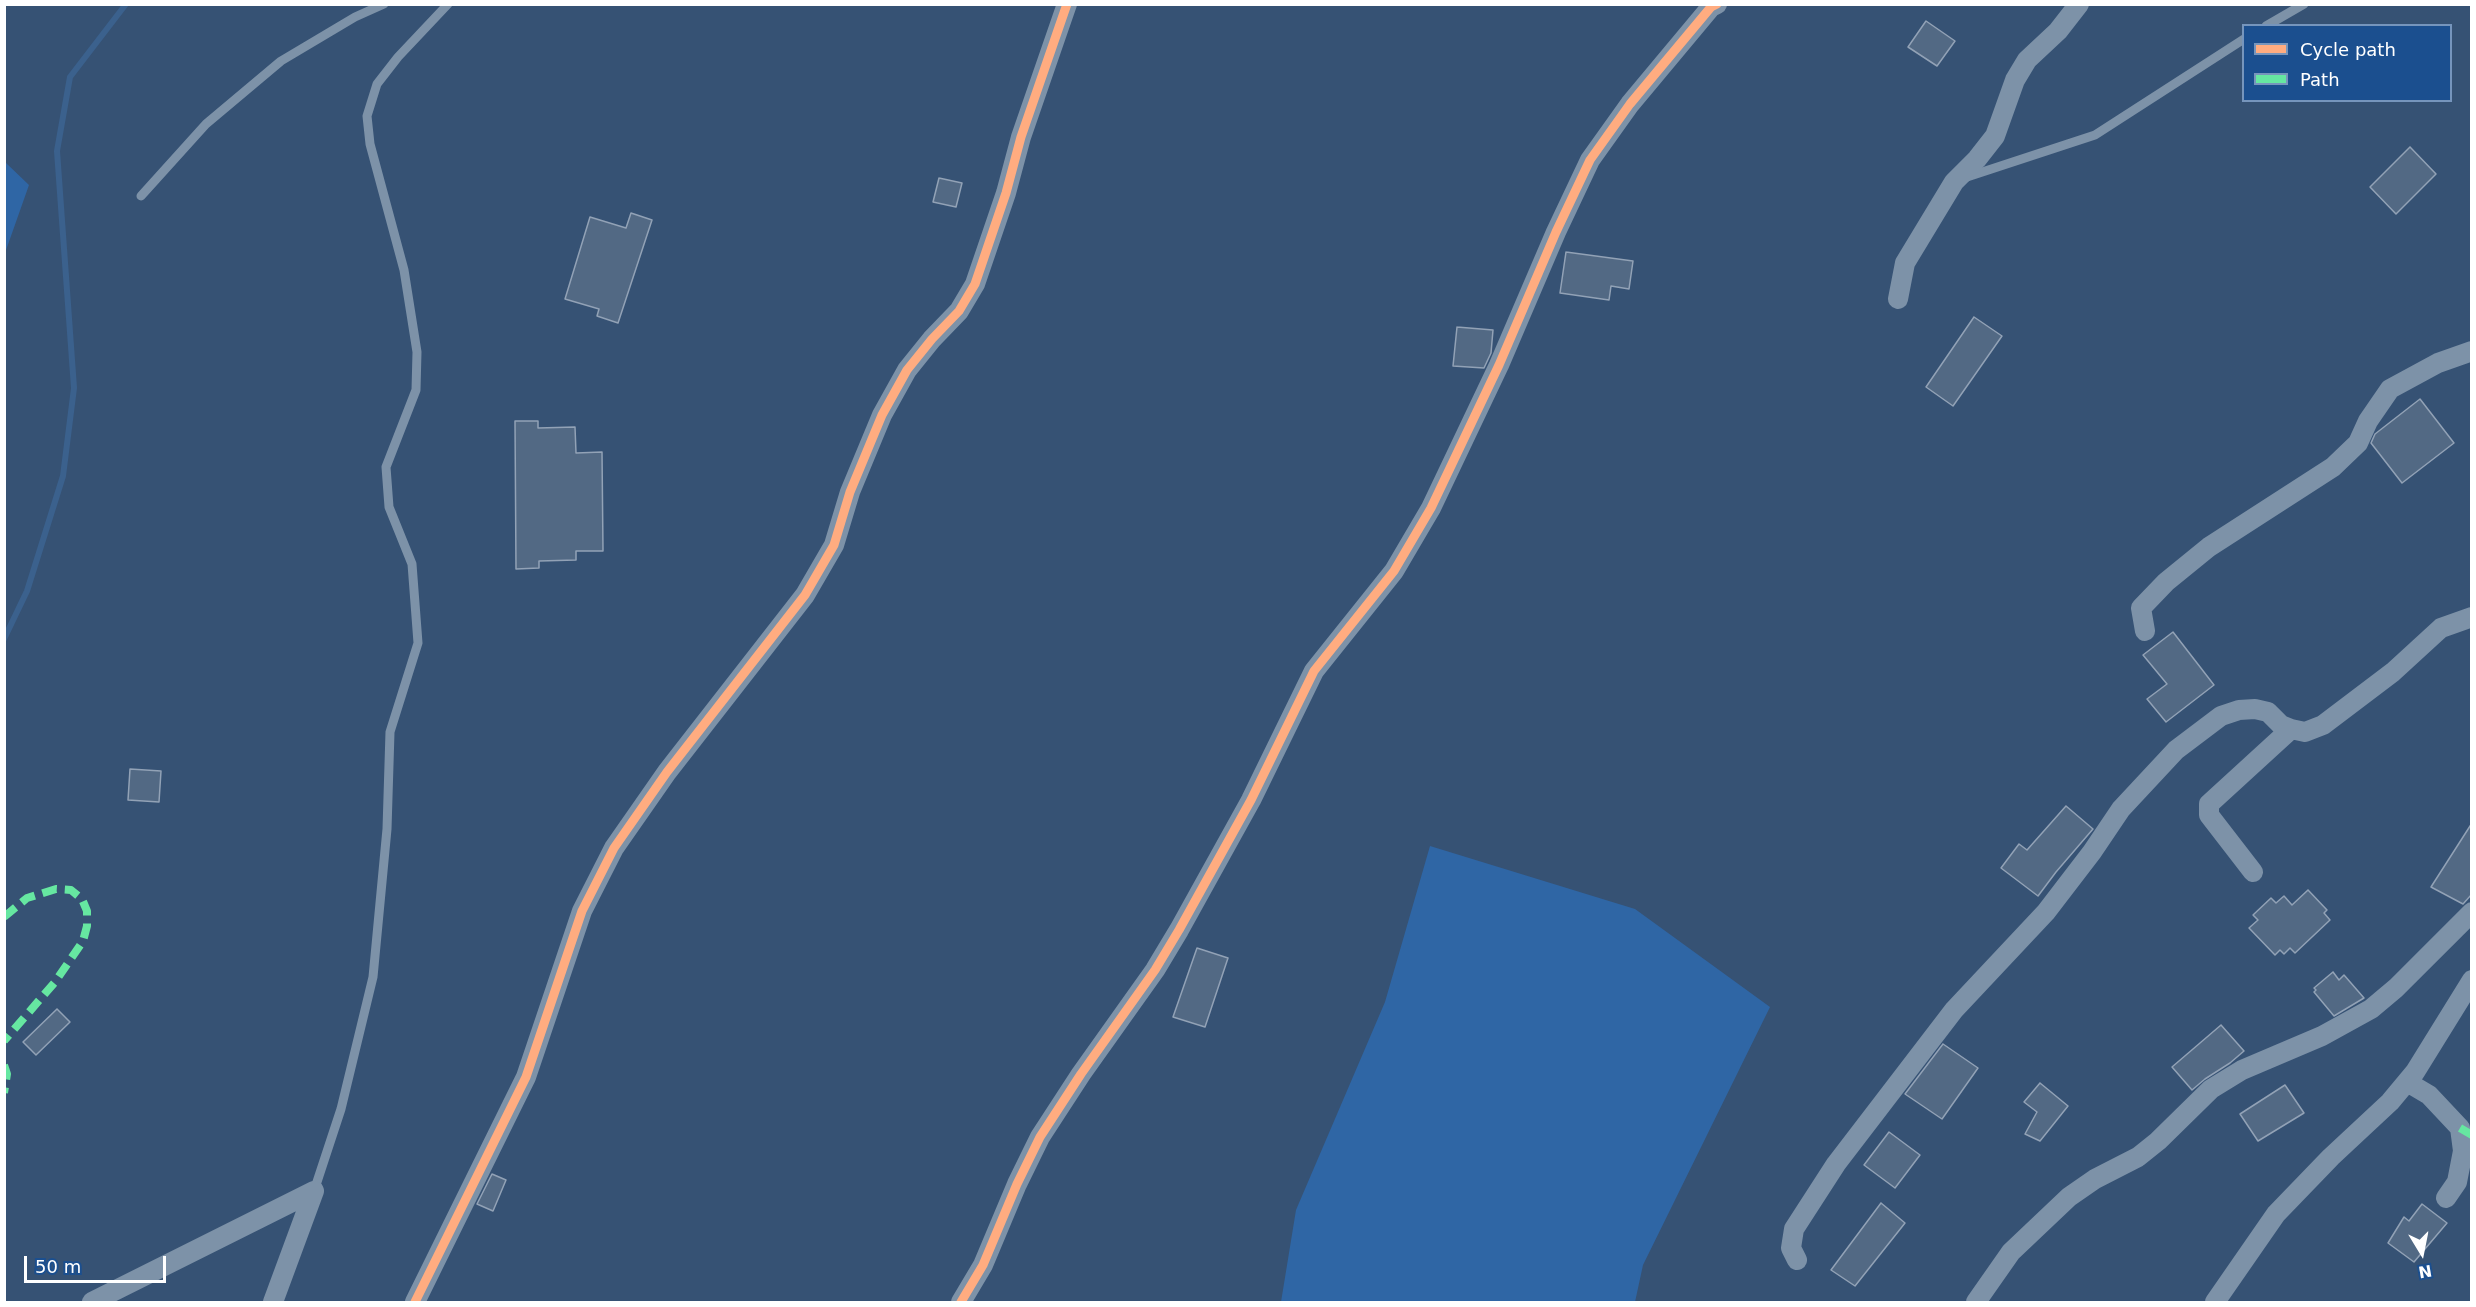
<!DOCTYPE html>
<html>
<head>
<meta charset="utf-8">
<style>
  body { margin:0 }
  #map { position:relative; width:2476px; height:1307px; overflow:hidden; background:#365274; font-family:"DejaVu Sans",sans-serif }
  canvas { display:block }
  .frame { position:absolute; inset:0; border:6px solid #fff; pointer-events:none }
  .legend { position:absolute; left:2242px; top:24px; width:210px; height:78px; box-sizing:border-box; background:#1b4f8f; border:2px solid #7695bc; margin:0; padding:8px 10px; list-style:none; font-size:18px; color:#fff }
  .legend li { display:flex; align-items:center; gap:12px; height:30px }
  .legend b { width:30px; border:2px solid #7695bc }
  .north { position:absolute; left:2392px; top:1223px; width:60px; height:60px; -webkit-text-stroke:4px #1b4f8f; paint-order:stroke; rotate:170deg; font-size:16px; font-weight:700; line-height:24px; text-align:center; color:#fff }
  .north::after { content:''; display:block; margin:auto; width:21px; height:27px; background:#fff; clip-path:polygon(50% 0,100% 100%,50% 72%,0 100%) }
  .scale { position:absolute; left:24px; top:1256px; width:142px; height:27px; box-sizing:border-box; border:3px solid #fff; border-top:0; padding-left:8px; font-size:18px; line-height:21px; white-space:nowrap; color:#fff; -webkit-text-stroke:4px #1b4f8f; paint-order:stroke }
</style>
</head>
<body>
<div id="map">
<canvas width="2476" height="1307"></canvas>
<div class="frame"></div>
<ul class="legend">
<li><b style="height:8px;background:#ffac80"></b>Cycle path</li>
<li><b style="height:8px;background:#66e7a1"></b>Path</li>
</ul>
<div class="north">N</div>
<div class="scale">50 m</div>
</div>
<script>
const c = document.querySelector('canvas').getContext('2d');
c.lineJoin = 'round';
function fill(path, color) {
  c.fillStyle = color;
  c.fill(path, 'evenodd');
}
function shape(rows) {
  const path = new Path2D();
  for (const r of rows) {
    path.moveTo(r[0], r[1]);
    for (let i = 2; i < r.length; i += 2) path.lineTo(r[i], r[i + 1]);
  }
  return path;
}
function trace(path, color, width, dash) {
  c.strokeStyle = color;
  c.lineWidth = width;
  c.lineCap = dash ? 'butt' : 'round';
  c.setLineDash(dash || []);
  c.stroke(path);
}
fill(shape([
  [5,162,29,185,5,253],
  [1430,846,1635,909,1770,1007,1643,1265,1635,1302,1281,1302,1296,1210,1385,1002]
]), '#2f66a5');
trace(shape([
  [4,639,27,591,63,476,74,388,57,151,70,77,126,4]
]), '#3b618d', 6);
const building = shape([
  [1926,21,1955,41,1937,66,1908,47,1926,21],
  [2410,147,2436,174,2396,214,2370,187,2410,147],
  [939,178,962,183,956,207,933,202,939,178],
  [631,213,652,220,618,323,597,316,599,309,565,299,590,217,626,228,631,213],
  [1566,252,1633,261,1629,289,1611,286,1609,300,1560,293,1566,252],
  [1974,317,2002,336,1953,406,1926,387,1974,317],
  [1457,327,1493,330,1491,353,1484,368,1453,366,1457,327],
  [2420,399,2454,443,2402,483,2371,443,2375,434,2420,399],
  [515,421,538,421,538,428,575,427,576,453,602,452,603,551,576,551,576,560,539,561,539,568,516,569,515,421],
  [2173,632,2214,685,2166,722,2147,699,2167,684,2143,655,2173,632],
  [130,769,161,771,159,802,128,800,130,769],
  [2066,806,2093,829,2056,872,2038,896,2001,868,2019,844,2027,850,2066,806],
  [2472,823,2472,894,2463,904,2431,887,2472,823],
  [2308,890,2327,910,2324,913,2330,920,2295,953,2290,948,2284,954,2280,950,2275,955,2249,928,2258,920,2253,915,2271,898,2276,903,2284,896,2292,905,2308,890],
  [1197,948,1228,958,1205,1027,1173,1017,1197,948],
  [2333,972,2339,980,2344,975,2364,998,2334,1016,2314,992,2316,990,2314,988,2333,972],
  [57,1009,70,1022,36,1055,23,1042,57,1009],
  [2221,1025,2244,1051,2230,1063,2205,1079,2192,1090,2172,1067,2221,1025],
  [1943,1044,1978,1068,1942,1119,1905,1094,1943,1044],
  [2040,1083,2068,1106,2040,1141,2025,1134,2037,1112,2024,1102,2040,1083],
  [2285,1085,2304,1113,2258,1141,2240,1114,2285,1085],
  [1889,1132,1920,1155,1895,1188,1864,1165,1889,1132],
  [492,1174,506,1180,493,1211,477,1204,492,1174],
  [1881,1203,1905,1223,1855,1286,1831,1270,1881,1203],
  [2422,1204,2447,1223,2414,1262,2388,1243,2404,1217,2409,1221,2422,1204]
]);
fill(building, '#526984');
trace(building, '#92a2b6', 1.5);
trace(shape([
  [2266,26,2304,4],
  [1964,178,2095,135,2244,39],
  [141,196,206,124,281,61,355,17,384,4],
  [314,1191,341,1109,373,977,387,829,390,732,418,643,412,564,389,507,386,467,416,390,417,352,404,270,370,144,367,116,377,84,398,57,448,4]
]), '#7d92a8', 9);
trace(shape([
  [1898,299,1905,263,1954,182,1977,159,1995,136,2015,80,2027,60,2058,31,2079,4],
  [2145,631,2141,608,2166,582,2209,547,2333,467,2358,443,2368,421,2390,389,2438,363,2472,351],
  [2253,872,2209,815,2209,804,2291,729],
  [2407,1082,2429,1095,2460,1128,2463,1151,2457,1182,2446,1198],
  [1797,1260,1791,1248,1794,1229,1836,1164,1954,1010,2046,912,2092,852,2121,809,2176,750,2221,716,2239,710,2255,709,2268,712,2281,725,2291,729,2305,732,2323,725,2393,672,2441,628,2472,617],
  [92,1302,314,1191],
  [273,1302,314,1191],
  [415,1302,526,1077,582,911,614,848,667,772,805,595,834,545,850,492,882,415,907,370,932,339,959,311,975,284,1006,193,1021,137,1067,4],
  [961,1302,983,1265,1017,1184,1040,1137,1081,1074,1155,970,1179,930,1251,800,1314,671,1394,571,1431,508,1499,365,1556,232,1590,160,1630,104,1711,7,1717,4],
  [1976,1302,2011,1252,2069,1197,2095,1179,2138,1157,2158,1141,2211,1089,2242,1070,2322,1036,2371,1009,2396,988,2472,912],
  [2215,1302,2276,1214,2331,1157,2390,1102,2415,1072,2472,980]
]), '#7d92a8', 20);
trace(shape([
  [4,917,27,898,56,889,71,890,82,899,87,911,87,926,83,941,55,982,4,1041],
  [4,1065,7,1074,4,1093],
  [2460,1128,2472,1135]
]), '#66e7a1', 8, [15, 8]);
trace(shape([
  [415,1302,526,1077,582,911,614,848,667,772,805,595,834,545,850,492,882,415,907,370,932,339,959,311,975,284,1006,193,1021,137,1067,4],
  [961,1302,983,1265,1017,1184,1040,1137,1081,1074,1155,970,1179,930,1251,800,1314,671,1394,571,1431,508,1499,365,1556,232,1590,160,1630,104,1711,7,1717,4]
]), '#ffac80', 9);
</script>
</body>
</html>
